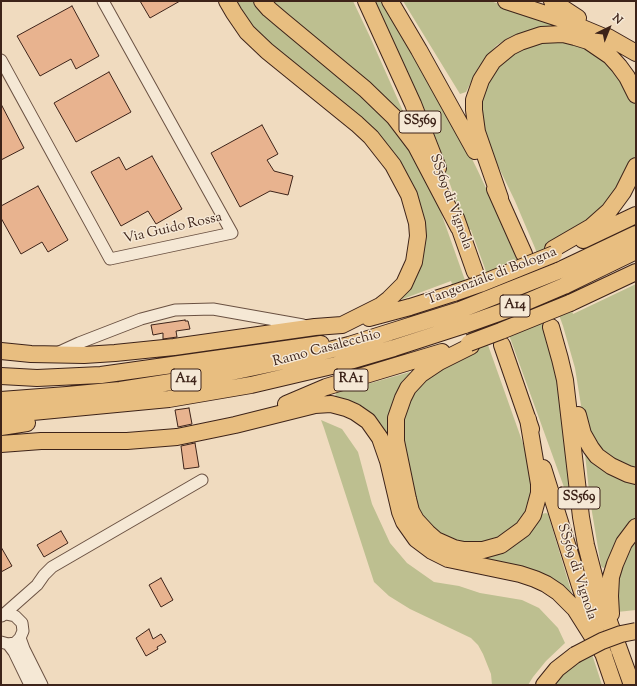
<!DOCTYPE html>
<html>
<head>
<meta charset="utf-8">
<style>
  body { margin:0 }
  #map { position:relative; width:637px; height:686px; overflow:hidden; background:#f0dbbf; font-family:"Sorts Mill Goudy",serif }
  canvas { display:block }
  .frame { position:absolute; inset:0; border:2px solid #3d2319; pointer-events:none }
  .north { position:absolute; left:589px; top:8px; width:40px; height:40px; -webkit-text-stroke:3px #f5e8d5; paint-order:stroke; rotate:43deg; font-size:11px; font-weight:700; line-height:16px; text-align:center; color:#3d2319 }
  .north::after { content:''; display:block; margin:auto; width:14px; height:18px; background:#3d2319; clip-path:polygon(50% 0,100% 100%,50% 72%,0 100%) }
</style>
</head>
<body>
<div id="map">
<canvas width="637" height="686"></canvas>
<div class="frame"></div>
<div class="north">N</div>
</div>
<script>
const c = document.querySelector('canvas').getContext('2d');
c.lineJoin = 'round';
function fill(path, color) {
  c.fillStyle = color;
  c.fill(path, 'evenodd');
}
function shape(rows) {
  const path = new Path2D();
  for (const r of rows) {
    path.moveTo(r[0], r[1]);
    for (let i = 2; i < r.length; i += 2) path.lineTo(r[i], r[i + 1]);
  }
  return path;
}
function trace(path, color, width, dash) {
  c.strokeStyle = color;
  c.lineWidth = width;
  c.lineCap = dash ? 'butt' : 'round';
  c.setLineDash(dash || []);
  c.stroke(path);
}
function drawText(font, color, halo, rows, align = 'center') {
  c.font = font + ' "Sorts Mill Goudy",serif';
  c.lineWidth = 3;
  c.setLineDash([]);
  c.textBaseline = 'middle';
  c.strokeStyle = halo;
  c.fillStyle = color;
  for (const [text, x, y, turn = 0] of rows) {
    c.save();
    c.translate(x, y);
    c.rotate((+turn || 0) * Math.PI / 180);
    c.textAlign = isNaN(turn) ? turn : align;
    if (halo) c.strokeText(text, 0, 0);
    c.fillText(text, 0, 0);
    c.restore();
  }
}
fill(shape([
  [233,1,255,1,356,90,403,136,434,193,531,466,534,480,528,513,506,536,480,545,451,540,432,529,419,511,404,458,402,419,416,387,451,360,477,352,451,281,400,300,399,298,416,273,404,171,257,33],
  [268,1,353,1,371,39,406,118,404,120],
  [374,1,381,1,458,131,477,169,518,256,544,329,558,386,573,501,569,501,471,230,465,227,444,167],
  [403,1,490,1,558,22,564,27,548,26,535,28,510,37,497,45,487,56,478,68,466,92,460,94],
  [550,38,591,48,625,80,636,104,636,154,626,178,599,214,547,244,573,314,636,284,636,469,627,467,598,448,583,418,575,368,563,326,535,248,515,201,487,143,479,110,490,76,513,51],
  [410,372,412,375,390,444,335,397,336,393],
  [321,420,342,429,358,452,372,504,390,543,407,563,434,582,459,586,480,593,522,600,539,608,558,628,565,643,546,661,533,677,528,685,492,685,491,674,483,654,478,645,471,638,410,609,389,596,374,582,324,428],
  [585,454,587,454,636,481,636,518,630,524,606,567,603,568,601,566,590,500],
  [546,513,548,514,572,594,475,557,542,514],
  [636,533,636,610,617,612,619,570],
  [591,651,602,685,550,685]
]), '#bdbf90');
const building = shape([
  [140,1,180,1,150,18,140,1],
  [72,6,99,56,76,69,71,59,40,76,17,36,72,6],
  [109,72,131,112,76,142,54,103,109,72],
  [1,104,24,148,1,160,1,104],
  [262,125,278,154,267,160,274,171,293,176,288,195,270,191,240,207,211,153,262,125],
  [152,156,182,209,156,224,148,211,121,226,91,172,119,157,126,170,152,156],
  [38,186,68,240,48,252,42,242,21,254,1,218,1,206,38,186],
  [185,320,185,321,188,321,190,329,176,331,177,337,163,339,163,333,153,335,151,325,185,320],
  [189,408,192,424,178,427,175,410,189,408],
  [195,443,199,467,184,469,181,446,195,443],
  [61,531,68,543,44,557,37,545,61,531],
  [1,547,12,566,1,572,1,547],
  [161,578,173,600,161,607,149,585,161,578],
  [149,629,153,639,161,634,166,642,157,647,158,649,146,656,136,638,149,629]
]);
fill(building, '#e8b38f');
trace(building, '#3d2319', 1);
const minor = shape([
  [1,60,110,259,232,233,103,1],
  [57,353,79,343,141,319,175,310,213,309,303,325],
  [1,616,6,614,15,616,22,623,23,631,20,638,15,643,8,644,1,642],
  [2,616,37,585,44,575,52,567,202,480],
  [20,638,24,649,42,685],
  [8,644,14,652,30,685]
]);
const highway = shape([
  [262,1,269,9,282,20,365,89,394,117,416,146,459,228],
  [366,1,413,104,438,168],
  [390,1,419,50,475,151],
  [506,1,561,19,616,42],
  [552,1,578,18],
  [608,37,636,53],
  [495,189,524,254],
  [500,198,477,132,474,110,474,100,481,80,493,61,510,47,520,42,541,35,563,34,575,37,588,41,610,56,619,66,627,77,636,95],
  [456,218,475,272],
  [583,240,636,215],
  [553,249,591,227,609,211,623,192,636,166],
  [558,271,636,234],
  [564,286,636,251],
  [570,303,636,272],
  [369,318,410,307,454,293],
  [551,327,560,359,565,380,581,517,586,545,598,591,632,685],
  [502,345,531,429],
  [471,346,439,362,421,374,408,388,403,398,396,418,396,441,408,499,411,511,416,520,428,533,436,540,454,548,464,550,483,550,501,545,523,529,533,515,539,493,539,484,528,419],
  [1,351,31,354,84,355,115,353,174,347,315,327,342,325,380,306,389,299,404,284,414,262,418,236,417,223,409,195,393,165,371,137,357,124,267,51,247,32,234,13,227,1],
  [1,376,37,378,101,375,321,344],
  [1,400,67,395,120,390,222,374,298,358,349,345,460,310],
  [286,404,326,387,442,352],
  [1,415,169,399,251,385,336,365,394,348,465,325],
  [578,415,583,434,591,448,597,456,611,466,628,474,636,476],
  [1,427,27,423],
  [1,444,41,441,127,441,177,437,235,425,315,405,331,404,346,408,355,412,368,421,380,438,388,461,400,512,404,522,416,539,432,551,448,559,520,574,535,579,546,584,558,592,575,609,604,655],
  [543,468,580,586,614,685],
  [611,614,610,596,611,577,615,564,624,543,636,527],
  [544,685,557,669,575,655]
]);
trace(minor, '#6a5142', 13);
trace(highway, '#3d2319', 18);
trace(minor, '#f5e8d5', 11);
trace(highway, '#e8be80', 16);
const highwayBridge = shape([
  [454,293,480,284,554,254],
  [460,310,558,271],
  [465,325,510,309,564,286],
  [469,343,501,331,570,303],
  [575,655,602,641,621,634,636,631]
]);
trace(highwayBridge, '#3d2319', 18, []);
trace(highwayBridge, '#e8be80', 16);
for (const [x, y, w] of [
  [420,122,42],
  [515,306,30],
  [186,380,30],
  [351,380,34],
  [579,498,42]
]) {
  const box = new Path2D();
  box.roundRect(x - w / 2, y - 11, w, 22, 3);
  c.fillStyle = '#f5e8d5';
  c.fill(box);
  trace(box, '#3d2319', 1);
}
drawText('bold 13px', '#3d2319', null, [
  ["SS569",420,122],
  ["A14",515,306],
  ["A14",186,380],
  ["RA1",351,380],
  ["SS569",579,498]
]);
drawText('14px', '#3d2319', '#f5e8d5', [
  ["SS569 di Vignola",450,202,70],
  ["Via Guido Rossa",173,229,-13],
  ["Tangenziale di Bologna",492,277,-21],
  ["Ramo Casalecchio",327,349,-15],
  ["SS569 di Vignola",576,572,72]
]);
</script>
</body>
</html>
